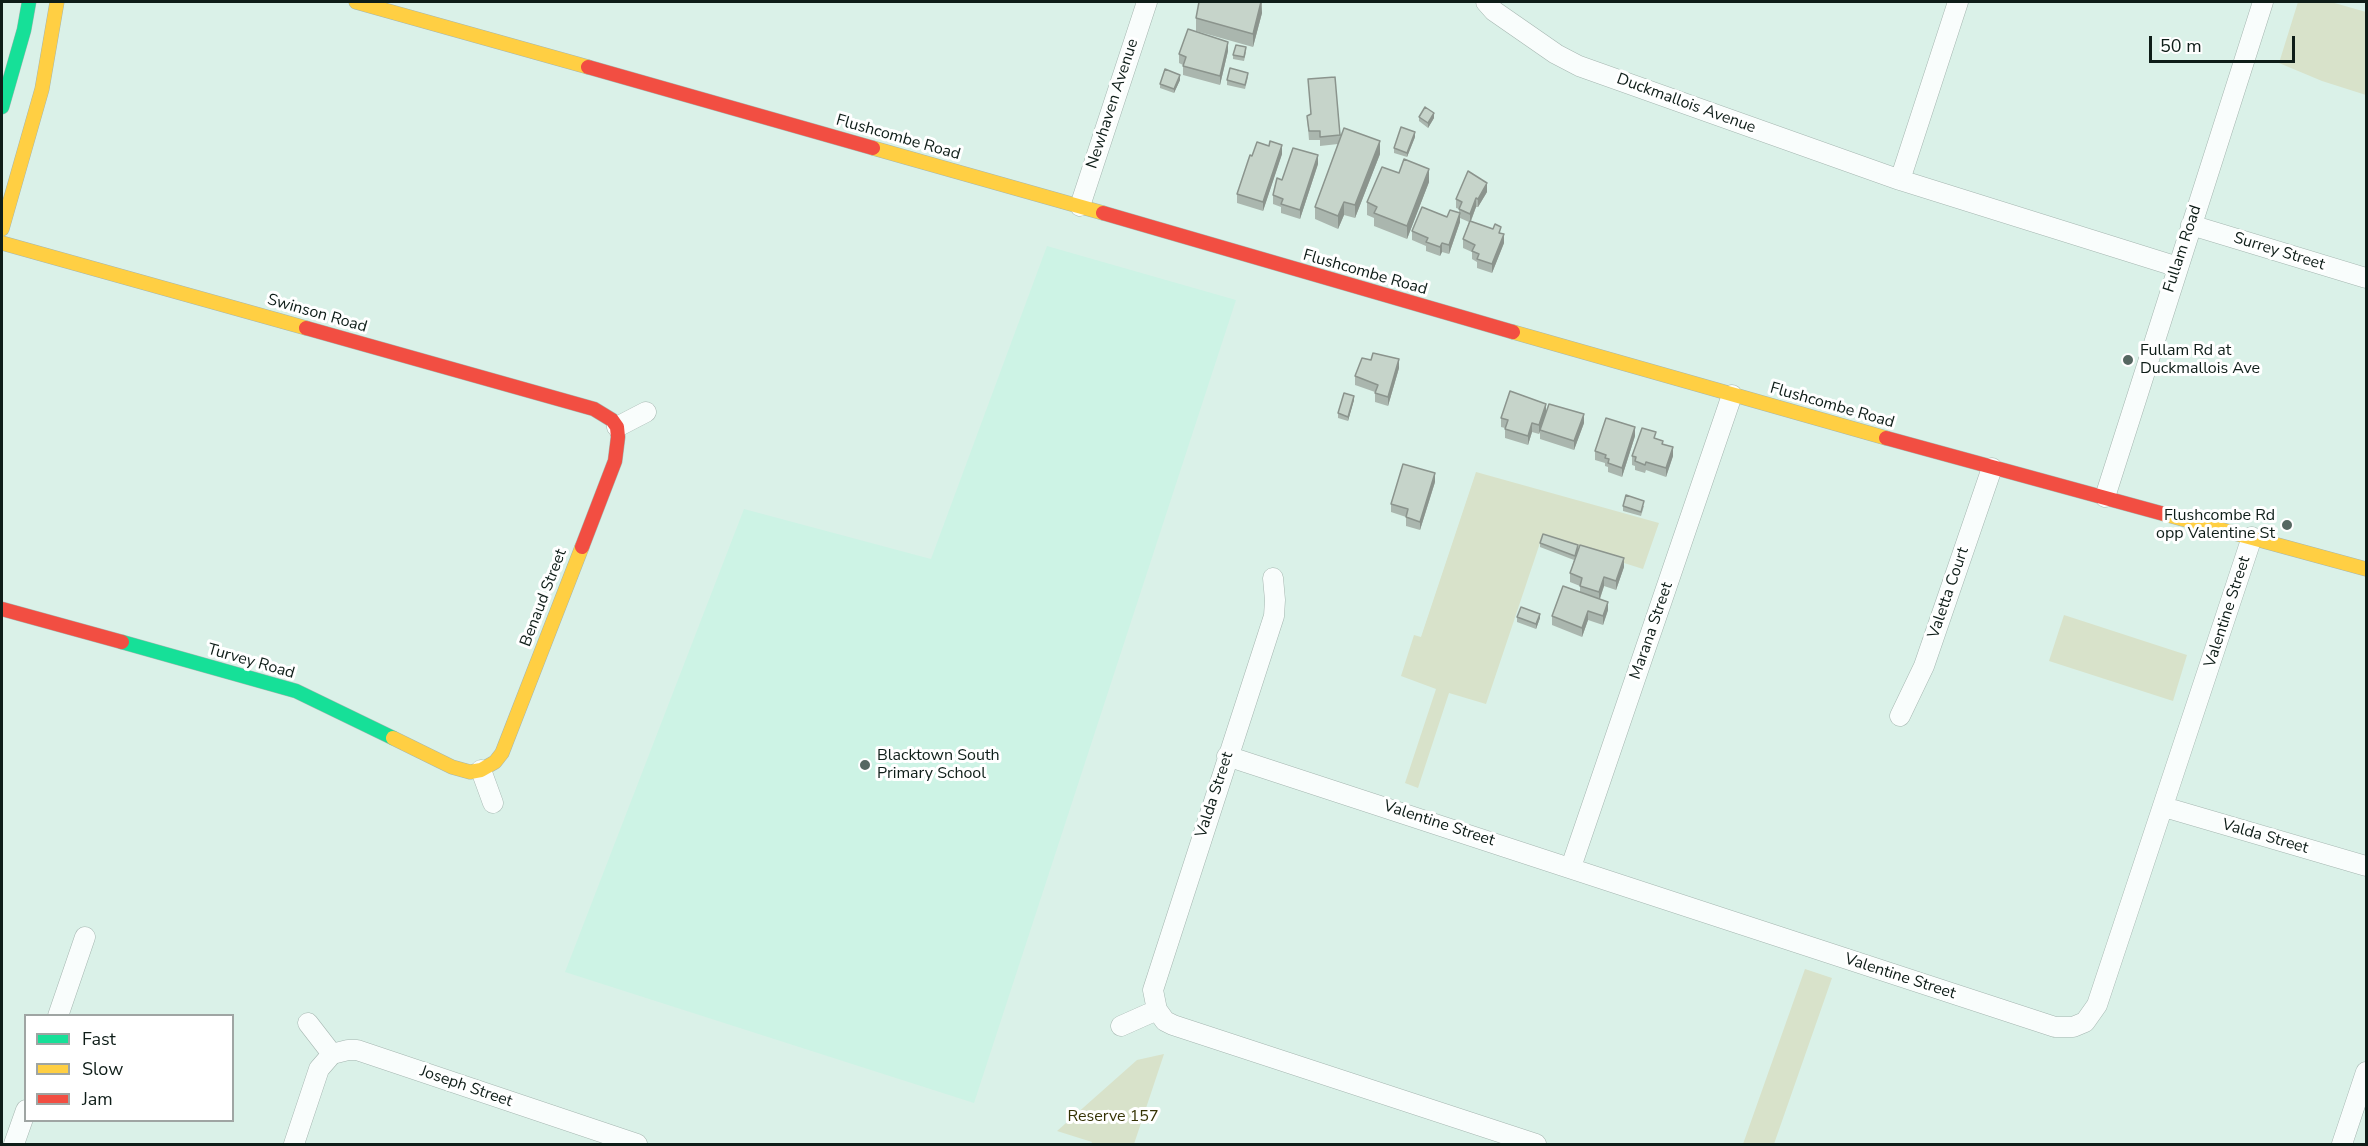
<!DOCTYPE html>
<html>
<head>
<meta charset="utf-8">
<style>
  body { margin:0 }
  #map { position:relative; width:2368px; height:1146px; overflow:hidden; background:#daf1e8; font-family:"Nunito Sans",sans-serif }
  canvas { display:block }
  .frame { position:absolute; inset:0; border:3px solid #0e1d18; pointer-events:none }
  .legend { position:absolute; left:24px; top:1014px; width:210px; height:108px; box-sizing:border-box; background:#fff; border:2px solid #9fa5a3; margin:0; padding:8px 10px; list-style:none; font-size:18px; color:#0e1d18 }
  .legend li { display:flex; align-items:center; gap:12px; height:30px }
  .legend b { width:30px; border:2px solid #9fa5a3 }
  .scale { position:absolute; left:2149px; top:36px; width:146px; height:27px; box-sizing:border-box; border:3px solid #0e1d18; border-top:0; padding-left:8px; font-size:18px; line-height:21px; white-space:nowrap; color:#0e1d18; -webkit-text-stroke:4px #fff; paint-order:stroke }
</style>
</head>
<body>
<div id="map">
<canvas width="2368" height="1146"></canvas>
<div class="frame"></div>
<ul class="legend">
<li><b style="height:8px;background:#16e098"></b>Fast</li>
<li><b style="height:8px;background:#ffcf43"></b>Slow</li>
<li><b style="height:8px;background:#f24e42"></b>Jam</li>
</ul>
<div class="scale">50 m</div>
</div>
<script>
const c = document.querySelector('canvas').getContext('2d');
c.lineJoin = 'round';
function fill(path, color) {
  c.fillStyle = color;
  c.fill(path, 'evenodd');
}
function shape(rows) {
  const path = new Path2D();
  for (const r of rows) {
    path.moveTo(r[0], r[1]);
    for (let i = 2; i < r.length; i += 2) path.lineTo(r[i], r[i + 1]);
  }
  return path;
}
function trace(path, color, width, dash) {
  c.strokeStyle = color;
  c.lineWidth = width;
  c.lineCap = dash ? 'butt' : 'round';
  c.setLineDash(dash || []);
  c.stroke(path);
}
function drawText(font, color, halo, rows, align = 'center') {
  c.font = font + ' "Nunito Sans",sans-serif';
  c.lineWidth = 6;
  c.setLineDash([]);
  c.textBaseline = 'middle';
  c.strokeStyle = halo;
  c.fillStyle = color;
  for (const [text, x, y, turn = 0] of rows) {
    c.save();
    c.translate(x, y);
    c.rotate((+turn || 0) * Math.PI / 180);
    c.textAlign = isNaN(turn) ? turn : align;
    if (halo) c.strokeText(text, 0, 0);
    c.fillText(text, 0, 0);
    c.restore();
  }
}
fill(shape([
  [1047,246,1236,300,974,1103,565,972,744,509,931,559]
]), '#cdf3e5');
fill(shape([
  [2298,2,2331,2,2366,12,2366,95,2322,81,2279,63],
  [1476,472,1659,523,1643,569,1542,537,1486,704,1449,693,1418,788,1405,783,1436,689,1401,676,1414,635,1421,637],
  [2064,615,2187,655,2173,701,2049,661],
  [1805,969,1832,978,1774,1144,1743,1144],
  [1164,1054,1134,1144,1091,1144,1092,1142,1057,1131,1137,1060]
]), '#d8e2ca');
const street = shape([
  [1486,2,1494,11,1556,54,1579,66,1900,180,2178,267],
  [1900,180,1958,2],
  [1080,206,1147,2],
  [2191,225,2366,278],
  [617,427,646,412],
  [2105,497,2263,2],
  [1273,578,1275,600,1274,616,1153,990,1157,1010,1165,1021,1173,1025,1536,1144],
  [1900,716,1924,666,1992,468],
  [1227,756,2055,1027,2073,1027,2085,1022,2097,1005,2252,537],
  [481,770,493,803],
  [2164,807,2366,866],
  [1571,867,1732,395],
  [58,1016,85,937],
  [308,1023,332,1054],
  [1121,1026,1157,1010],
  [14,1144,26,1110],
  [294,1144,319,1069,332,1054,348,1050,357,1050,637,1144],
  [2342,1144,2366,1072]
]);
const fast = shape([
  [2,107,24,30,29,2],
  [122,642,296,691,393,738]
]);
const slow = shape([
  [356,2,588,67],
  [873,148,1103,213],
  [2,229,42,89,57,2],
  [2,243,306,328],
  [1513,332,1886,438],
  [2164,514,2366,569],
  [393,738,452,767,470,772,481,770,495,762,502,753,582,547]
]);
const jam = shape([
  [588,67,873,148],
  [1103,213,1513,332],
  [306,328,594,409,612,420,617,427,618,437,615,461,582,547],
  [1886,438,2164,514],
  [2,609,122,642]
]);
trace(street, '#a5b6b0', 21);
trace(fast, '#a5b6b0', 15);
trace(slow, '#a5b6b0', 15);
trace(jam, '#a5b6b0', 15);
trace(street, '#f9fdfc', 20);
trace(fast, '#16e098', 14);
trace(slow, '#ffcf43', 14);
trace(jam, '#f24e42', 14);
fill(shape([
  [1262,2,1262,13,1253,47,1196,31,1196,18],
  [1228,51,1220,85,1183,75,1183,65,1179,63,1179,54],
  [1246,52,1244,61,1233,59,1233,55],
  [1248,77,1245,89,1227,85,1227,80],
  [1308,79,1340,135,1340,140,1380,154,1355,218,1344,215,1338,229,1315,219,1315,207,1338,144,1320,146,1320,140,1309,140,1307,116,1311,115],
  [1180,80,1174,93,1160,88,1160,84],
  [1419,117,1434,118,1428,128,1419,121],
  [1415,137,1407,157,1394,153,1394,148],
  [1282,154,1263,211,1237,203,1237,194,1252,156],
  [1318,164,1300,219,1281,213,1281,207,1273,204,1273,195,1282,180],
  [1399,173,1429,182,1407,239,1374,226,1374,218,1367,215,1367,202],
  [1487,192,1478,207,1476,207,1471,221,1501,233,1504,243,1492,273,1477,268,1477,262,1472,259,1472,252,1463,248,1463,239,1469,222,1460,218,1460,222,1449,254,1442,252,1440,256,1426,251,1426,246,1412,240,1412,231,1459,213,1459,209,1456,208,1456,199],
  [1399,368,1388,406,1375,402,1375,392,1355,385,1355,376],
  [1354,400,1348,421,1338,418,1338,413],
  [1546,413,1539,434,1532,432,1528,445,1505,438,1505,428,1501,427,1501,418],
  [1584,423,1574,450,1540,439,1540,430],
  [1635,436,1622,477,1608,472,1608,467,1605,466,1605,463,1595,460,1595,451],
  [1656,439,1663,445,1673,456,1666,477,1646,470,1645,473,1635,470,1635,466,1632,465,1632,456],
  [1435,482,1420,530,1406,526,1406,517,1391,512,1391,504],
  [1623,506,1644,506,1641,516,1623,511],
  [1540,543,1578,548,1624,567,1616,590,1604,586,1600,599,1608,610,1603,625,1588,620,1582,637,1552,625,1552,616,1580,592,1580,586,1570,582,1570,573,1574,560,1540,547],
  [1517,617,1540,618,1536,629,1517,622]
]), '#aab6ae');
fill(shape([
  [1261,2,1262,13,1253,47,1253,34],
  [1228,42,1228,51,1220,85,1220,76],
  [1180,75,1180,80,1174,93,1174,89],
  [1434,113,1434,118,1428,128,1428,123],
  [1415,132,1415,137,1407,157,1407,153],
  [1380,141,1380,154,1355,218,1355,205],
  [1282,145,1282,154,1263,211,1263,202],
  [1318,155,1318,164,1300,219,1300,210],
  [1429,169,1429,182,1407,239,1407,226],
  [1487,183,1487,192,1478,207,1478,199],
  [1476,198,1476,207,1470,223,1470,214],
  [1344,202,1344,215,1338,229,1338,216],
  [1460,213,1460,222,1449,254,1449,245],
  [1504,234,1504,243,1492,273,1492,264],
  [1442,243,1442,252,1440,256,1440,247],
  [1399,359,1399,368,1388,406,1388,397],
  [1354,396,1354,400,1348,421,1348,417],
  [1546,404,1546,413,1539,434,1539,425],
  [1584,414,1584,423,1574,450,1574,441],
  [1532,423,1532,432,1528,445,1528,436],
  [1635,427,1635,436,1622,477,1622,468],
  [1673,447,1673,456,1666,477,1666,468],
  [1435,473,1435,482,1420,530,1420,522],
  [1624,558,1624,567,1616,590,1616,581],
  [1604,577,1604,586,1599,601,1599,592],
  [1608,602,1608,610,1603,625,1603,616],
  [1588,611,1588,620,1582,637,1582,628],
  [1540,614,1540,618,1536,629,1536,624]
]), '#8b948d');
const building = shape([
  [1199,2,1261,2,1253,34,1196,18,1199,2],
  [1188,29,1228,42,1220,76,1183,66,1186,57,1179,54,1188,29],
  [1236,45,1246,47,1244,57,1233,55,1236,45],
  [1230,68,1248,73,1245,85,1227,80,1230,68],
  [1165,69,1180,75,1174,89,1160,84,1165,69],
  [1335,77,1340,135,1320,137,1320,131,1309,131,1307,116,1311,114,1308,79,1335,77],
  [1425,107,1434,113,1428,123,1419,117,1425,107],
  [1401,127,1415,132,1407,153,1394,148,1401,127],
  [1344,128,1380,141,1355,205,1344,202,1338,216,1315,207,1344,128],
  [1270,141,1282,145,1263,202,1237,194,1250,155,1252,156,1257,142,1269,146,1270,141],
  [1293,148,1318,155,1300,210,1281,204,1283,199,1273,195,1277,178,1282,180,1293,148],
  [1404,159,1429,169,1407,226,1374,213,1377,207,1367,202,1382,167,1399,173,1404,159],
  [1468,171,1487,183,1478,199,1476,198,1470,214,1459,209,1462,202,1456,199,1468,171],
  [1422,207,1447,217,1450,210,1460,213,1449,245,1442,243,1440,247,1426,242,1428,238,1412,231,1422,207],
  [1470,221,1493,229,1495,224,1501,227,1499,233,1504,234,1492,264,1477,259,1479,254,1472,251,1475,245,1463,239,1470,221],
  [1373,353,1399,359,1388,397,1375,393,1378,385,1355,376,1362,358,1371,360,1373,353],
  [1510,391,1546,404,1539,425,1532,423,1528,436,1505,429,1508,420,1501,418,1510,391],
  [1344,393,1354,396,1348,417,1338,413,1344,393],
  [1549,404,1584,414,1574,441,1540,430,1549,404],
  [1606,418,1635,427,1622,468,1608,463,1609,459,1605,458,1606,455,1595,451,1606,418],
  [1642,428,1656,432,1654,438,1663,441,1662,444,1673,447,1666,468,1646,462,1645,465,1635,461,1636,457,1632,456,1642,428],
  [1403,464,1435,473,1420,522,1406,517,1408,509,1391,504,1403,464],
  [1626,495,1644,501,1641,512,1623,506,1626,495],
  [1543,534,1578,545,1575,556,1540,543,1543,534],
  [1580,545,1624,558,1616,581,1604,577,1599,592,1580,586,1582,578,1570,573,1580,545],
  [1563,586,1608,602,1603,616,1588,611,1582,628,1552,616,1563,586],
  [1521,607,1540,614,1536,624,1517,617,1521,607]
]);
fill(building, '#c6d4ca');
trace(building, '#8b948d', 1.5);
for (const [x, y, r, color] of [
  [2128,360,6,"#556761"],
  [2287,525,6,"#556761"],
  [865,765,6,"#556761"]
]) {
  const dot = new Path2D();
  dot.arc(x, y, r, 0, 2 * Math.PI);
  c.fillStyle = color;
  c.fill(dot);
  trace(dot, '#fff', 2);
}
drawText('16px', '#0e1d18', '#fff', [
  ["Newhaven Avenue",1113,104,-72],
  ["Duckmallois Avenue",1686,104,20],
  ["Flushcombe Road",898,138,16],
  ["Fullam Road",2183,249,-72],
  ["Surrey Street",2279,252,17],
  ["Flushcombe Road",1365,273,16],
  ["Swinson Road",317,314,16],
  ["Flushcombe Road",1832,406,16],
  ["Valetta Court",1949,593,-71],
  ["Benaud Street",544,598,-69],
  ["Valentine Street",2228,612,-72],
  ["Marana Street",1652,631,-71],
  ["Turvey Road",251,662,16],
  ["Valda Street",1215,795,-72],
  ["Valentine Street",1439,824,18],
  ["Valda Street",2265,837,16],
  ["Valentine Street",1900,977,18],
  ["Joseph Street",466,1087,19]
]);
drawText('16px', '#0e1d18', '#fff', [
  ["Fullam Rd at",2140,351],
  ["Duckmallois Ave",2140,369],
  ["Flushcombe Rd",2275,516,"right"],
  ["opp Valentine St",2275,534,"right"],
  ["Blacktown South",877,756],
  ["Primary School",877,774]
], 'left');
drawText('16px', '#353304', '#fff', [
  ["Reserve 157",1113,1117]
]);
</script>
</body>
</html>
